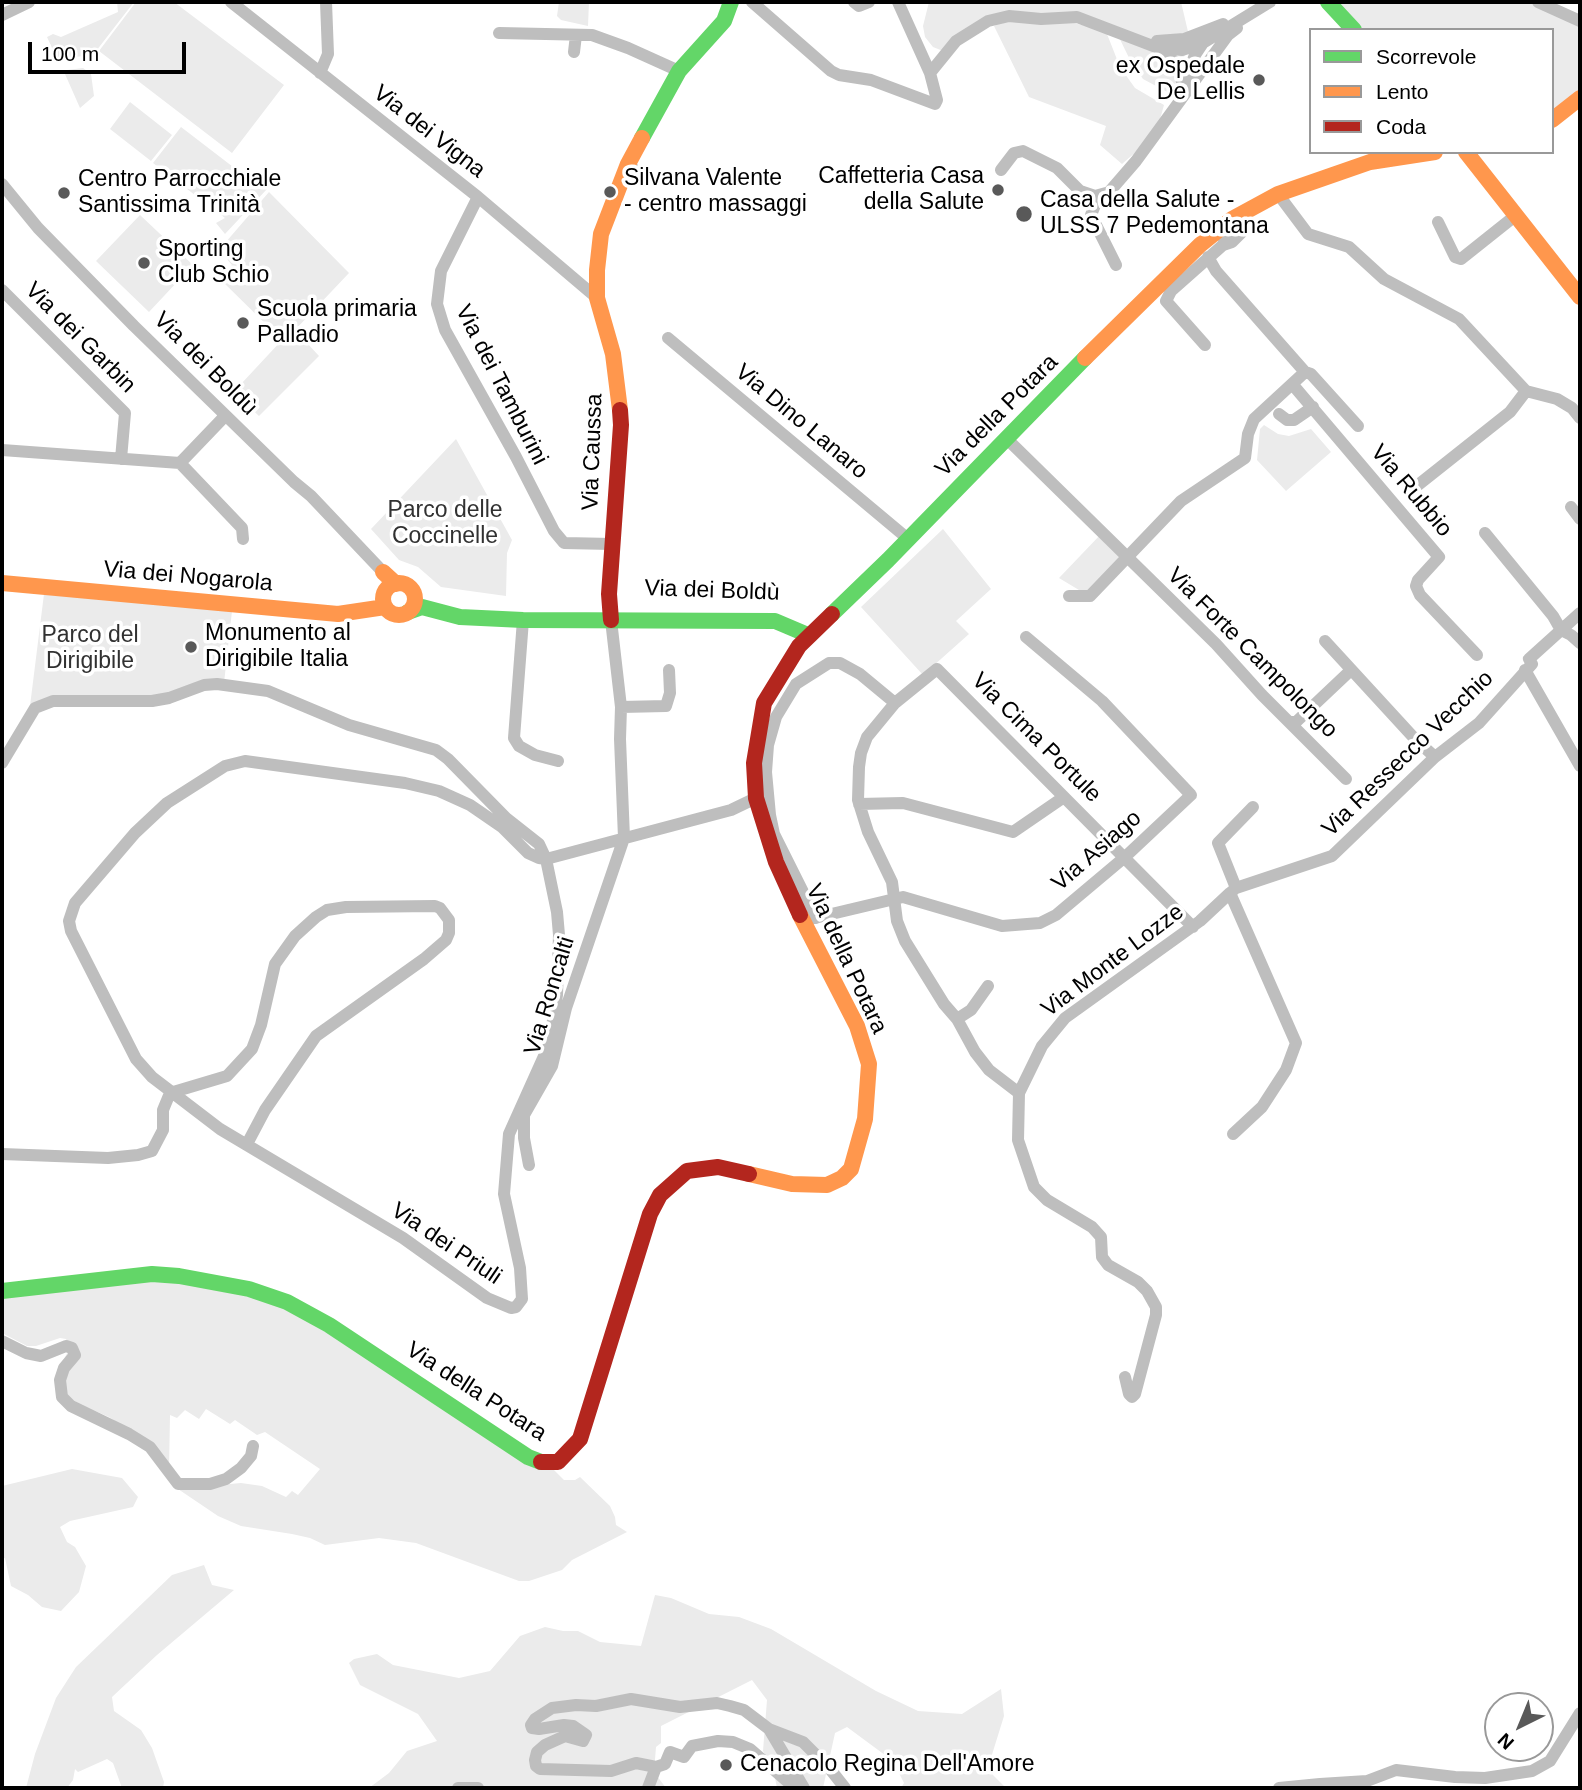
<!DOCTYPE html>
<html>
<head>
<meta charset="utf-8">
<style>
  body { margin:0 }
  #map { position:relative; width:1582px; height:1790px; overflow:hidden; background:#fff; font-family:Arial,sans-serif }
  canvas { display:block }
  .frame { position:absolute; inset:0; border:4px solid #000; pointer-events:none }
  .legend { position:absolute; left:1309px; top:28px; width:245px; height:126px; box-sizing:border-box; background:#fff; border:2px solid #999; margin:0; padding:9px 12px; list-style:none; font-size:21px; color:#000 }
  .legend li { display:flex; align-items:center; gap:14px; height:35px }
  .legend b { width:35px; border:2px solid #999 }
  .north { position:absolute; left:1484px; top:1692px; width:70px; height:70px; box-sizing:border-box; background:#fff; border:2px solid #999; border-radius:50%; rotate:223deg; font-size:19px; font-weight:700; line-height:28px; text-align:center; color:#000 }
  .north::after { content:''; display:block; margin:auto; width:24px; height:32px; background:#595959; clip-path:polygon(50% 0,100% 100%,50% 72%,0 100%) }
  .scale { position:absolute; left:28px; top:42px; width:158px; height:32px; box-sizing:border-box; border:4px solid #000; border-top:0; padding-left:9px; font-size:21px; line-height:24px; white-space:nowrap; color:#000; -webkit-text-stroke:5px #fff; paint-order:stroke }
</style>
</head>
<body>
<div id="map">
<canvas width="1582" height="1790"></canvas>
<div class="frame"></div>
<ul class="legend">
<li><b style="height:9px;background:#63d668"></b>Scorrevole</li>
<li><b style="height:9px;background:#ff974d"></b>Lento</li>
<li><b style="height:9px;background:#b3261e"></b>Coda</li>
</ul>
<div class="north">N</div>
<div class="scale">100 m</div>
</div>
<script>
const c = document.querySelector('canvas').getContext('2d');
c.lineJoin = 'round';
function fill(path, color) {
  c.fillStyle = color;
  c.fill(path, 'evenodd');
}
function shape(rows) {
  const path = new Path2D();
  for (const r of rows) {
    if (r.length === 3) {
      path.moveTo(r[0] + r[2], r[1]);
      path.arc(r[0], r[1], r[2], 0, 2 * Math.PI);
      continue;
    }
    path.moveTo(r[0], r[1]);
    for (let i = 2; i < r.length; i += 2) path.lineTo(r[i], r[i + 1]);
  }
  return path;
}
function trace(path, color, width, dash) {
  c.strokeStyle = color;
  c.lineWidth = width;
  c.lineCap = dash ? 'butt' : 'round';
  c.setLineDash(dash || []);
  c.stroke(path);
}
function drawText(font, color, halo, rows, align = 'center') {
  c.font = font + ' Arial,sans-serif';
  c.lineWidth = 7;
  c.setLineDash([]);
  c.textBaseline = 'middle';
  c.strokeStyle = halo;
  c.fillStyle = color;
  for (const [text, x, y, turn = 0] of rows) {
    c.save();
    c.translate(x, y);
    c.rotate((+turn || 0) * Math.PI / 180);
    c.textAlign = isNaN(turn) ? turn : align;
    if (halo) c.strokeText(text, 0, 0);
    c.fillText(text, 0, 0);
    c.restore();
  }
}
fill(shape([
  [117,2,134,2,93,55,57,59,47,37,53,34,61,37,118,12],
  [136,2,174,2,284,85,232,153,99,51],
  [559,2,589,2,588,26,561,20,557,16],
  [929,2,1181,2,1190,40,1171,94,1143,79,1131,62,1114,27,1010,13,943,51,933,47,925,37,923,26],
  [1338,2,1531,2,1580,23,1580,93,1552,113,1552,30,1364,30],
  [1051,18,1087,26,1107,34,1120,67,1135,88,1164,105,1159,123,1145,144,1122,164,1100,145,1106,126,1029,97,994,26,1006,20],
  [83,68,91,74,94,96,80,108,65,74,67,70],
  [130,102,172,135,151,161,110,129],
  [181,127,254,183,251,188,258,179,267,189,225,234,216,223,225,218,153,163],
  [269,192,349,273,295,330,319,356,259,416,240,398,238,391,241,384,282,340,222,281,222,276,232,265,219,250],
  [140,215,193,265,149,312,96,261],
  [1264,425,1278,434,1289,436,1311,429,1331,452,1286,491,1257,460,1260,429],
  [456,439,512,540,507,553,506,596,441,587,418,567,399,560,371,529],
  [943,529,991,589,956,621,969,634,923,675,861,607],
  [1102,533,1123,554,1089,596,1059,578],
  [44,594,232,611,224,683,169,696,30,706],
  [169,1276,270,1299,550,1466,564,1480,575,1480,580,1477,610,1506,615,1517,616,1525,627,1532,572,1560,562,1570,529,1581,519,1581,416,1543,379,1538,325,1545,310,1538,292,1534,241,1526,218,1516,178,1489,241,1483,262,1486,286,1497,292,1491,298,1495,320,1469,265,1432,257,1435,235,1420,230,1424,206,1409,199,1419,185,1410,177,1418,170,1415,169,1469,136,1434,109,1417,79,1404,65,1395,59,1368,70,1348,66,1339,60,1338,36,1346,27,1346,2,1333,2,1292],
  [72,1469,122,1478,138,1497,133,1507,70,1521,60,1527,67,1542,75,1547,86,1566,79,1592,61,1611,42,1607,28,1595,11,1586,5,1558,2,1559,2,1486],
  [204,1565,212,1585,234,1590,157,1655,112,1697,114,1711,141,1730,152,1748,164,1782,163,1788,122,1788,113,1763,107,1759,78,1772,75,1769,73,1780,67,1788,26,1788,35,1754,56,1698,76,1667,172,1575],
  [655,1595,671,1598,709,1614,739,1617,771,1629,876,1691,918,1711,962,1714,1001,1689,1004,1716,990,1761,993,1775,1006,1788,901,1788,904,1783,893,1761,847,1727,835,1733,823,1788,777,1788,773,1768,763,1751,767,1700,752,1680,661,1726,661,1743,656,1747,654,1772,666,1788,369,1788,389,1773,407,1751,437,1741,418,1714,360,1685,349,1663,354,1659,377,1654,393,1665,459,1678,490,1671,520,1636,545,1627,563,1631,578,1631,600,1642,641,1646]
]), '#ebebeb');
trace(shape([
  [231,2,478,197,597,298],
  [752,2,831,71,839,75,871,80,935,104,937,100,930,73,956,41,988,21,1009,16,1041,19,1077,17,1153,46,1182,50,1203,43,1270,2],
  [854,2,859,6,869,2],
  [898,2,930,73],
  [1538,2,1580,21],
  [2,15,29,2],
  [499,33,592,35,628,48,679,71],
  [1157,41,1184,39,1223,24],
  [1159,50,1175,62,1181,75,1182,85],
  [574,52,576,35],
  [320,73,328,54,326,2],
  [1180,93,1195,55,1203,43],
  [628,164,639,174],
  [1001,170,1014,153,1023,151,1057,168,1080,191,1095,196,1106,193],
  [2,184,38,228,134,326,294,482,311,496,383,572],
  [1278,194,1308,234,1349,247,1384,279,1459,319,1526,391,1557,399,1572,408,1580,418],
  [478,197,441,271,437,304,445,330,516,457,554,531,564,543,612,544],
  [1438,222,1455,257,1461,259,1515,216],
  [1224,225,1227,232,1223,245,1232,242,1242,232,1243,222,1239,214],
  [1116,265,1091,215,1095,205,1110,191,1136,161,1228,35,1237,28],
  [2,290,125,413,121,459],
  [668,338,907,538],
  [1205,345,1166,301,1171,291,1223,245],
  [1305,372,1311,374,1358,426],
  [1293,385,1439,557,1418,580,1416,586,1420,595,1477,655],
  [1279,414,1287,420,1294,420,1313,407],
  [1007,439,1216,644,1262,695,1346,779],
  [2,450,180,463,225,416],
  [180,463,242,528,243,539],
  [1418,485,1510,412,1526,391],
  [1571,507,1580,519],
  [1485,533,1553,616,1561,630,1571,635,1580,643],
  [1069,596,1090,596,1181,501,1245,458,1248,434,1254,419,1305,372,1216,271,1208,257],
  [523,620,514,738,519,746,535,755,558,761],
  [1325,641,1415,739,1435,757],
  [1525,670,1580,766],
  [621,707,666,706,670,693,669,670],
  [1290,722,1296,722,1350,671],
  [2,763,35,708,53,701,152,701,169,698,204,685,217,684,268,691,349,725,436,750,448,759,506,818,539,844,546,859,557,912,559,935,557,995,549,1045,509,1134,504,1194,520,1268,522,1299,516,1307,511,1308,487,1298,403,1238,220,1129,152,1077,136,1059,71,931,69,921,75,903,135,833,167,803,225,766,245,761,405,783,439,791,470,805,502,827,528,853,539,858,546,859,550,858,731,810,756,798],
  [859,804,903,803,1013,832,1064,797],
  [1236,888,1332,856,1435,757,1479,723,1532,664,1529,659,1580,613],
  [816,918,774,834,770,815,766,772,768,745,776,717,796,684,829,663,840,663,860,674,895,703],
  [802,921,903,897,1002,926,1040,923,1056,915,1125,857,1191,795,1102,701,1026,637],
  [957,1019,971,1010,988,986],
  [1019,1093,989,1070,975,1052,957,1019,944,1004,905,941,897,921,892,882,868,832,858,800,859,767,861,753,867,737,895,703,937,669,1193,927],
  [1233,1134,1262,1107,1286,1070,1296,1043,1230,893,1236,888,1218,843,1253,807],
  [2,1154,108,1158,138,1155,152,1151,163,1130,163,1110,170,1093,227,1076,252,1049,261,1025,275,964,295,936,316,917,327,910,346,907,435,906,440,908,449,920,449,933,446,940,424,959,316,1036,265,1110,247,1144],
  [529,1165,524,1138,524,1115,552,1066,566,1008,624,838,620,739,621,707,611,620],
  [2,1341,26,1353,41,1356,66,1346,72,1348,75,1355,64,1368,60,1380,62,1397,71,1406,129,1434,150,1447,178,1484,210,1484,226,1479,241,1468,251,1456,253,1446],
  [1125,1377,1129,1394,1132,1397,1135,1394,1156,1315,1156,1307,1147,1291,1138,1282,1108,1265,1102,1257,1101,1237,1092,1227,1047,1200,1034,1187,1018,1140,1019,1093,1042,1046,1065,1018,1200,921,1230,893],
  [769,1729,803,1742,830,1769,845,1788],
  [458,1788,478,1788],
  [648,1788,656,1767],
  [795,1788,750,1749,733,1742,718,1741,692,1746,684,1757,670,1752,665,1764,656,1767,636,1763,611,1771,540,1769,536,1766,535,1760,537,1752,545,1745,565,1736,583,1741,586,1735,573,1726,564,1725,539,1729,532,1728,531,1725,535,1719,552,1708,576,1705,596,1706,631,1699,680,1707,717,1703,730,1706,744,1710,769,1729,804,1788],
  [1279,1788,1320,1784],
  [1319,1788,1320,1784,1367,1781,1396,1770,1455,1777,1485,1778,1532,1771,1550,1761,1580,1713]
]), '#bebebe', 12);
trace(shape([
  [1328,2,1354,30],
  [642,138,679,71,724,21,731,2],
  [408,612,422,607,460,617,523,620,775,621,808,635],
  [832,614,888,560,1085,358],
  [2,1291,152,1274,179,1276,249,1289,287,1302,329,1325,528,1457,541,1462]
]), '#63d668', 16);
trace(shape([
  [1552,120,1580,98],
  [1466,152,1580,297],
  [1085,358,1200,245,1232,219,1278,194,1370,162,1435,152],
  [620,410,613,354,597,298,597,270,601,234,628,164,642,138],
  [383,572,396,584],
  [2,583,338,614,385,607],
  [399,599,16],
  [749,1174,792,1184,827,1185,842,1178,851,1169,865,1119,869,1064,857,1026,800,915]
]), '#ff974d', 16);
trace(shape([
  [611,620,609,594,621,425,620,410],
  [800,915,776,862,756,798,754,763,764,703,799,646,832,614],
  [541,1462,558,1462,580,1439,650,1214,660,1195,687,1171,718,1167,749,1174]
]), '#b3261e', 16);
for (const [x, y, r, color] of [
  [1259,80,7,"#595959"],
  [998,190,7,"#595959"],
  [610,192,7,"#595959"],
  [64,193,7,"#595959"],
  [1024,214,9,"#595959"],
  [144,263,7,"#595959"],
  [243,323,7,"#595959"],
  [191,647,7,"#595959"],
  [726,1765,7,"#595959"]
]) {
  const dot = new Path2D();
  dot.arc(x, y, r, 0, 2 * Math.PI);
  c.fillStyle = color;
  c.fill(dot);
  trace(dot, '#fff', 2.5);
}
drawText('23px', '#000', '#fff', [
  ["ex Ospedale",1245,67,"right"],
  ["De Lellis",1245,93,"right"],
  ["Caffetteria Casa",984,177,"right"],
  ["della Salute",984,203,"right"],
  ["Silvana Valente",624,179],
  ["- centro massaggi",624,205],
  ["Centro Parrocchiale",78,180],
  ["Santissima Trinità",78,206],
  ["Casa della Salute -",1040,201],
  ["ULSS 7 Pedemontana",1040,227],
  ["Sporting",158,250],
  ["Club Schio",158,276],
  ["Scuola primaria",257,310],
  ["Palladio",257,336],
  ["Monumento al",205,634],
  ["Dirigibile Italia",205,660],
  ["Cenacolo Regina Dell'Amore",740,1765]
], 'left');
drawText('23px', '#000', '#fff', [
  ["Via dei Vigna",429,132,38],
  ["Via dei Garbin",80,338,45],
  ["Via dei Boldù",205,364,45],
  ["Via dei Tamburini",501,385,63],
  ["Via della Potara",997,416,-45],
  ["Via Dino Lanaro",801,422,40],
  ["Via Caussa",593,452,-88],
  ["Via Rubbio",1411,491,50],
  ["Via dei Nogarola",188,577,5],
  ["Via dei Boldù",712,591,2],
  ["Via Forte Campolongo",1252,653,45],
  ["Via Cima Portule",1036,738,45],
  ["Via Ressecco Vecchio",1408,754,-44],
  ["Via Asiago",1097,851,-41],
  ["Via della Potara",846,959,65],
  ["Via Monte Lozze",1113,961,-37],
  ["Via Roncalti",550,996,-73],
  ["Via dei Priuli",446,1244,34],
  ["Via della Potara",476,1392,33]
]);
drawText('23px', '#313131', '#fff', [
  ["Parco delle",445,511],
  ["Coccinelle",445,537],
  ["Parco del",90,636],
  ["Dirigibile",90,662]
]);
</script>
</body>
</html>
